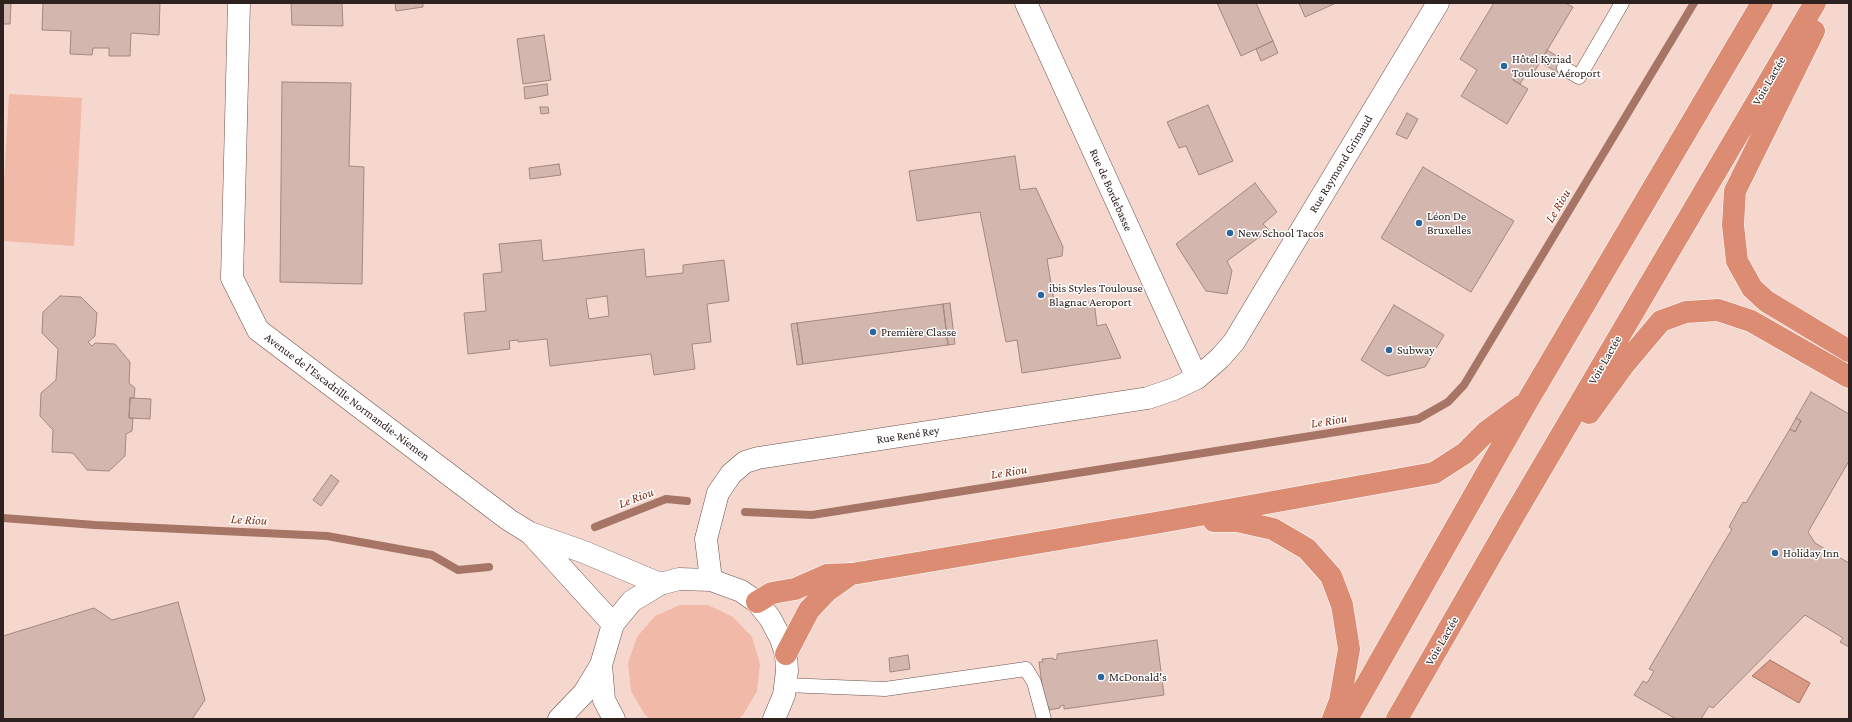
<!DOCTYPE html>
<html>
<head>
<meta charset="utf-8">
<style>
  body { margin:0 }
  #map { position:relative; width:1852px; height:722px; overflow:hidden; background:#f5d7ce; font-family:"Crimson Pro",serif }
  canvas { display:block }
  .frame { position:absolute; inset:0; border:4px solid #2d221f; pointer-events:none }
</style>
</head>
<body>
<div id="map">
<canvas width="1852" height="722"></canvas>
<div class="frame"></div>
</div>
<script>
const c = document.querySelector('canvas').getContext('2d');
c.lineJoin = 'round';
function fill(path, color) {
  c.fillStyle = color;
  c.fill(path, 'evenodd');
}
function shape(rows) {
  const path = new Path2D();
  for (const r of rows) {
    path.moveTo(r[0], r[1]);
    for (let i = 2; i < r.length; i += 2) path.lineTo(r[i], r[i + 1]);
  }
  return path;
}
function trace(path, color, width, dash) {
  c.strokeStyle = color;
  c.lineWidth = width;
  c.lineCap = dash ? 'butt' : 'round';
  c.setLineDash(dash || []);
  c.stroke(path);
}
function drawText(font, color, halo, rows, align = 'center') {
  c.font = font + ' "Crimson Pro",serif';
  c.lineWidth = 3;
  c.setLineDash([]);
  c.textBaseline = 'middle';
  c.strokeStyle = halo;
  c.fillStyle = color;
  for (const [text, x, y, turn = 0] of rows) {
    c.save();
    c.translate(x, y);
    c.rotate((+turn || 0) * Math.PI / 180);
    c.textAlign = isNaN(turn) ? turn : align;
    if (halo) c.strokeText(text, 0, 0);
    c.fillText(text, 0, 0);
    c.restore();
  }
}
fill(shape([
  [9,94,82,98,74,246,3,241,3,199],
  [680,605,708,605,733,617,752,637,760,664,757,691,743,715,738,719,651,719,645,715,631,691,628,663,637,637,655,616]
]), '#f1b9a7');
const water = shape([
  [1770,660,1810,683,1799,703,1752,676,1770,660]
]);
fill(water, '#da9984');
trace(water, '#a67566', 1);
trace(shape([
  [745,512,812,515,1418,419,1448,402,1464,385,1694,3],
  [3,518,95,525,327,536,432,555,458,570,489,567],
  [595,527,666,499,687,501]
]), '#a67566', 8);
const building = shape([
  [3,3,11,3,10,24,3,24,3,3],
  [43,3,160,3,159,35,131,33,130,56,109,56,109,48,93,48,92,55,70,54,71,31,42,30,43,3],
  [291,3,342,3,343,26,292,25,291,3],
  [395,3,423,3,423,7,396,11,395,3],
  [1217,3,1256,3,1273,41,1241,56,1217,3],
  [1299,3,1336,3,1305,17,1299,3],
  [1494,3,1565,3,1573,7,1533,74,1528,71,1523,79,1516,75,1513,80,1528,89,1507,124,1461,96,1477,70,1460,59,1494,3],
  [544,35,551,80,523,84,517,39,544,35],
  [1273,41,1278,53,1261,61,1256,49,1273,41],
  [1547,50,1567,62,1560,74,1540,62,1547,50],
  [1516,75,1523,79,1520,84,1513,80,1516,75],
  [282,82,351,83,349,166,364,167,362,284,280,282,282,82],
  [547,84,548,95,525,99,524,87,547,84],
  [1208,105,1233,161,1199,175,1186,146,1179,148,1167,122,1208,105],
  [540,107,548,107,549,113,541,114,540,107],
  [1407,113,1418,119,1407,139,1396,134,1407,113],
  [1015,156,1020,190,1036,188,1063,247,1062,256,1047,259,1055,307,1094,301,1097,326,1106,324,1121,358,1022,373,1017,340,1006,342,980,212,917,221,909,171,1015,156],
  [559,164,561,175,530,179,529,168,559,164],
  [1423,167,1514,221,1471,292,1381,238,1423,167],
  [1255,183,1277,212,1263,224,1269,230,1227,261,1232,271,1227,294,1206,291,1176,244,1255,183],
  [541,240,543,261,644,249,646,277,683,273,683,265,724,260,729,301,707,304,711,342,692,344,695,369,654,375,651,354,550,366,547,339,518,342,518,340,509,341,510,349,468,354,464,313,486,311,483,274,502,272,499,244,541,240],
  [607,296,609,316,589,319,586,299,607,296],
  [60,296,81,297,97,313,95,336,88,342,92,346,95,343,115,344,130,362,129,383,135,388,134,398,130,398,129,418,133,418,132,431,126,434,125,456,109,471,87,470,73,453,52,452,53,430,40,416,41,393,56,380,58,349,42,333,43,312,60,296],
  [950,303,955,344,948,345,943,304,950,303],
  [943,304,948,345,803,364,797,323,943,304],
  [1394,305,1444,335,1425,367,1387,376,1361,360,1394,305],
  [797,323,803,364,797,365,791,324,797,323],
  [1811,392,1849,414,1849,461,1808,532,1815,543,1849,563,1849,647,1840,642,1843,638,1805,615,1713,708,1709,706,1701,719,1676,719,1634,695,1643,681,1647,683,1654,671,1649,669,1732,529,1729,527,1743,502,1746,503,1790,429,1795,432,1801,421,1796,418,1811,392],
  [130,398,151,399,150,419,129,418,130,398],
  [1796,418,1801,421,1795,432,1790,429,1796,418],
  [331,475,339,481,321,506,313,500,331,475],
  [178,602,205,700,192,719,3,719,3,636,94,608,112,620,178,602],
  [1157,640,1164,695,1064,709,1064,705,1060,706,1060,708,1049,710,1049,707,1045,708,1039,662,1043,662,1042,659,1053,658,1054,660,1057,659,1057,654,1157,640],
  [908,655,910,669,890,672,889,658,908,655]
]);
fill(building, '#d3b6ad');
trace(building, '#a3887f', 1);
const lane = shape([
  [1564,68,1579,77,1622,3],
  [785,685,885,689,1026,669,1034,682,1044,719]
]);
const street = shape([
  [239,3,232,278,258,330,509,520,530,533,584,552,660,584],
  [1026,3,1197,378],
  [532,535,613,624],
  [711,580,706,539,718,493,731,474,745,462,758,458,1148,398,1174,389,1197,378,1220,358,1234,342,1438,3],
  [559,719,584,693,601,665]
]);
const secondary = shape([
  [614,719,604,700,601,665,613,624,632,601,660,584,679,579,711,580,741,591,757,602,770,618,781,639,786,654,787,671,784,695,774,719]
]);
const highway = shape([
  [1814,31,1735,191,1733,225,1737,261,1752,288,1766,301,1849,351],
  [1589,413,1623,366,1661,321,1686,312,1718,310,1751,321,1849,377],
  [1214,521,1237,521,1273,529,1307,549,1331,576,1342,605,1349,649,1340,701,1333,719],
  [757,602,772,593,795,589,827,575,852,574,1161,522,1434,473,1465,453,1487,431,1521,406],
  [786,654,809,610,827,591,851,574],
  [1347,719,1527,402,1762,3],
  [1397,719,1513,517,1815,3]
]);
trace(lane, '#6c534b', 15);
trace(street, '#6c534b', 23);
trace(secondary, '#6c534b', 23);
trace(highway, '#fff', 23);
trace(lane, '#fff', 14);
trace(street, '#fff', 22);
trace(secondary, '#fff', 22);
trace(highway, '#dc8c72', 22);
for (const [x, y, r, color] of [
  [1504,66,4,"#2a679e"],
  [1419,223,4,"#2a679e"],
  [1230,233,4,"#2a679e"],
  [1041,295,4,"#2a679e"],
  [873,332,4,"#2a679e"],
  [1389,350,4,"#2a679e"],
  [1775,553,4,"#2a679e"],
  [1101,677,4,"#2a679e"]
]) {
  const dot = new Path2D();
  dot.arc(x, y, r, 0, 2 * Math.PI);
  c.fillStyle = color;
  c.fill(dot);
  trace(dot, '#fff', 1.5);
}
drawText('12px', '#2d221f', '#fff', [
  ["Hôtel Kyriad",1512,59],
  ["Toulouse Aéroport",1512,73],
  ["Léon De",1427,216],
  ["Bruxelles",1427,230],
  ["New School Tacos",1238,233],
  ["ibis Styles Toulouse",1049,288],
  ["Blagnac Aeroport",1049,302],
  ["Première Classe",881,332],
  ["Subway",1397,350],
  ["Holiday Inn",1783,553],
  ["McDonald's",1109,677]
], 'left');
drawText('12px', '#2d221f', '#fff', [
  ["Voie Lactée",1769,81,-60],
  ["Rue Raymond Grimaud",1341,164,-59],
  ["Rue de Bordebasse",1111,190,66],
  ["Voie Lactée",1605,360,-60],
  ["Avenue de l'Escadrille Normandie-Niemen",347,397,37],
  ["Rue René Rey",908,435,-9],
  ["Voie Lactée",1442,641,-60]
]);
drawText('italic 13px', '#7e3116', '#fff', [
  ["Le Riou",1558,206,-59],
  ["Le Riou",1329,421,-9],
  ["Le Riou",1009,472,-9],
  ["Le Riou",636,498,-21],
  ["Le Riou",249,520,3]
]);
</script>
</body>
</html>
